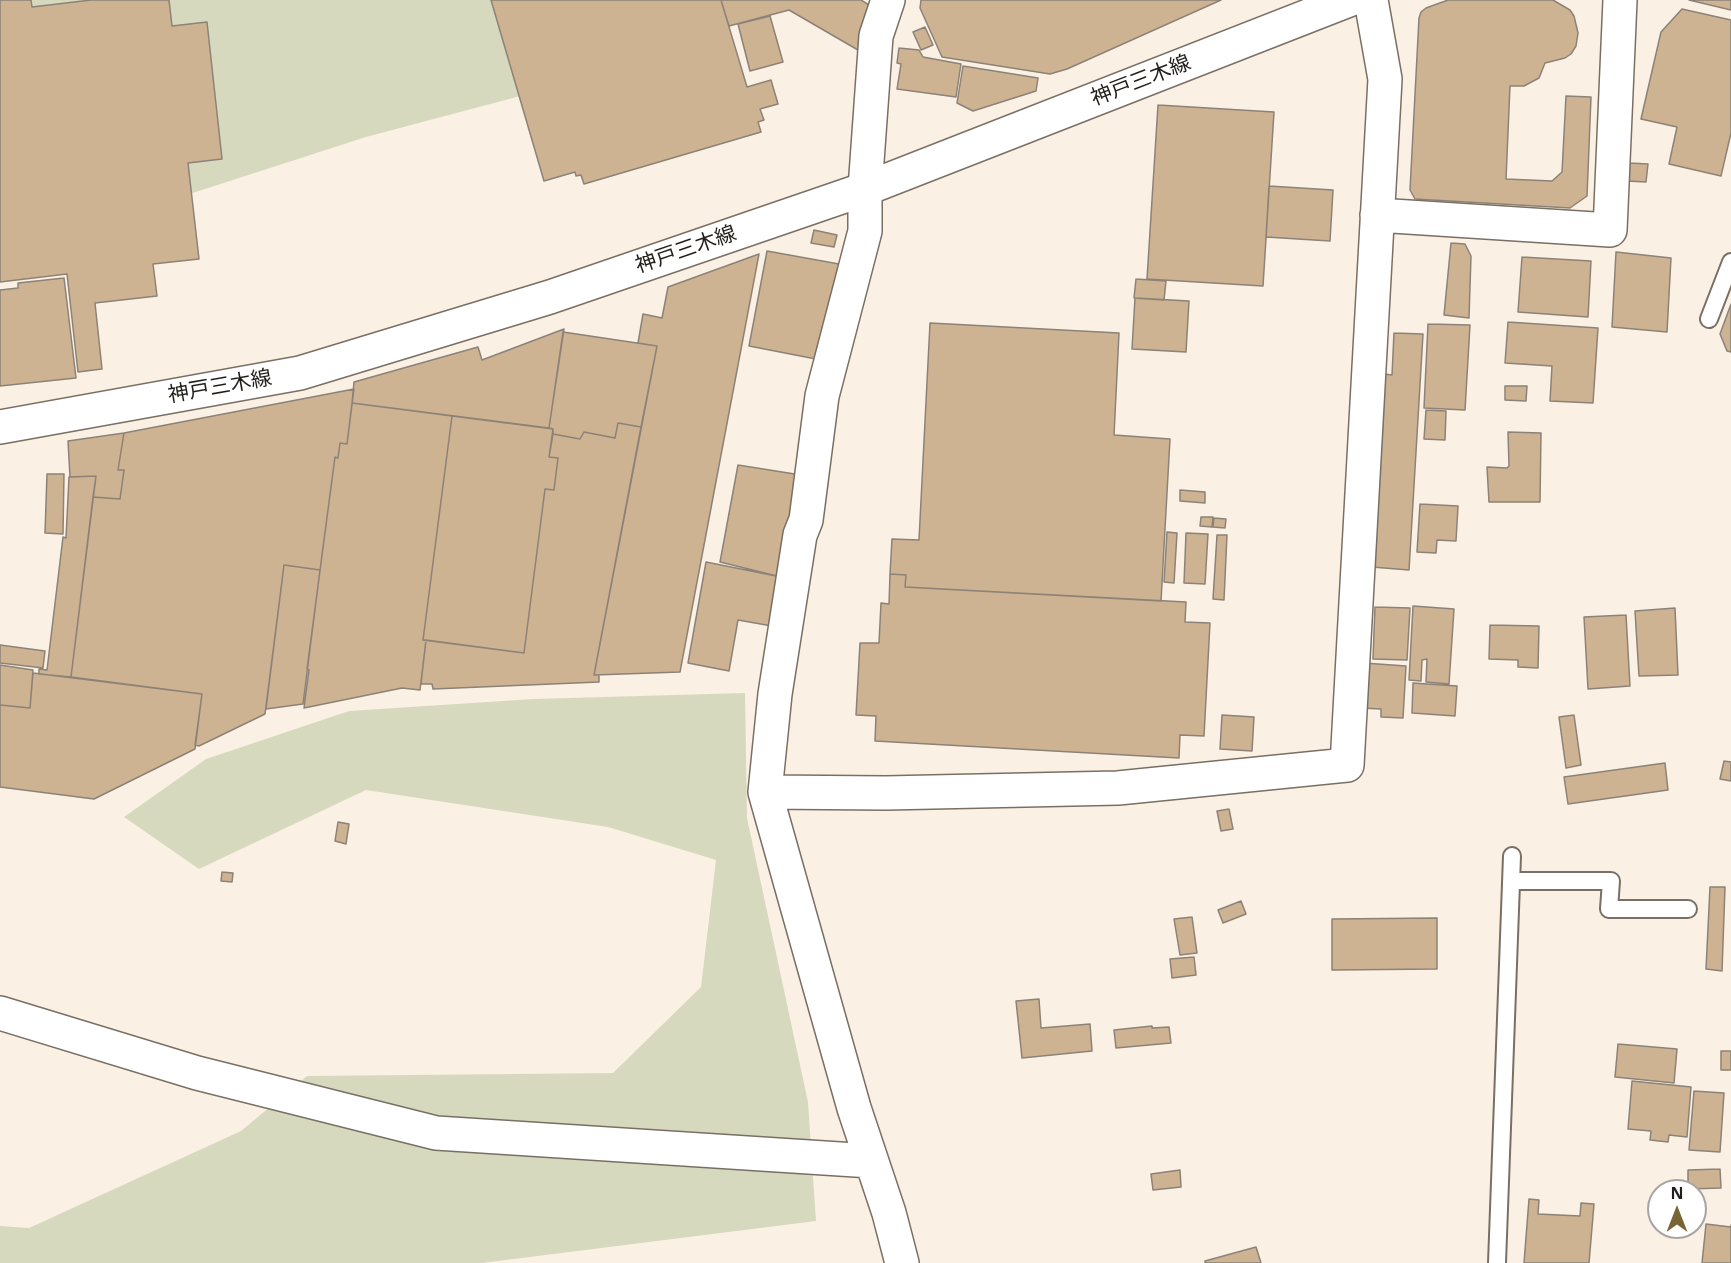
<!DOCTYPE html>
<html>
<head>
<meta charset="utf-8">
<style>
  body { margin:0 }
  #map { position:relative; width:1731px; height:1263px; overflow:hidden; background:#fbf0e4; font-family:"Noto Sans",sans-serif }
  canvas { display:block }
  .north { position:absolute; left:1647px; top:1179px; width:60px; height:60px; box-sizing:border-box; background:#fff; border:2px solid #a7a5a3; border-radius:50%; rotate:0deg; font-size:16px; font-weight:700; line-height:24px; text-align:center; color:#221e1a }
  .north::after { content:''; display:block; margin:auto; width:21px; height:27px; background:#776533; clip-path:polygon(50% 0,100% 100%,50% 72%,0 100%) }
</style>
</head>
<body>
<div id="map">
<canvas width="1731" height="1263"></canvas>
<div class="north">N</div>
</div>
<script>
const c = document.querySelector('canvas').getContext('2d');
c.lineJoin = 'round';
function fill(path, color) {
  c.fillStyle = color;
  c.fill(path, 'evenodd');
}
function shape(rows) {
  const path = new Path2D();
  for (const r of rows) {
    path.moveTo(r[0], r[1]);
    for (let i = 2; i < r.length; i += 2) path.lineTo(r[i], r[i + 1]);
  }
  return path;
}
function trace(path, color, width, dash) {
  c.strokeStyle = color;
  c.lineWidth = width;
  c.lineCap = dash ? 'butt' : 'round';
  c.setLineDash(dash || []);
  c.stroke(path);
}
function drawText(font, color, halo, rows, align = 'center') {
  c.font = font + ' "Noto Sans","Noto Sans JP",sans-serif';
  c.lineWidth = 4.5;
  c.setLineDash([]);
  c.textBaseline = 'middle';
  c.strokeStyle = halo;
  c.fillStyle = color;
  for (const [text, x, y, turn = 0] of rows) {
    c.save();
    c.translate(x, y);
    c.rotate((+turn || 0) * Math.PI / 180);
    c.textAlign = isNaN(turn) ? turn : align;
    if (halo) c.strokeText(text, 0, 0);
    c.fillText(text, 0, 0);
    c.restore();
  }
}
fill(shape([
  [0,0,671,0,558,86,366,137,109,220],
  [745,693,747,818,808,1102,816,1221,482,1263,0,1263,0,1226,29,1228,241,1131,307,1076,613,1073,701,987,716,860,608,827,366,790,199,869,124,817,206,759,349,711,533,699]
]), '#d7d9bf');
const building = shape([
  [0,0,31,0,32,7,91,0,169,0,172,26,207,22,222,159,188,163,199,259,153,264,157,296,95,303,102,369,78,372,67,274,0,282,0,0],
  [491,0,721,0,747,87,771,80,778,104,760,109,764,120,758,122,761,132,584,184,581,175,576,176,575,172,544,181,491,0],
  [721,0,861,0,879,11,858,50,789,10,729,26,721,0],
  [921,0,1221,0,1067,69,1050,74,942,57,920,8,921,0],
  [1448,0,1553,0,1570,10,1574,16,1578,33,1576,46,1571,54,1565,58,1545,63,1539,78,1524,86,1510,86,1506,179,1552,181,1562,172,1566,96,1591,97,1587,196,1570,208,1415,199,1410,190,1419,18,1421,12,1426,8,1448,0],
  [1689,0,1731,0,1731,10,1689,0],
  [1682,9,1731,20,1731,133,1721,176,1669,164,1677,127,1641,119,1661,32,1682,9],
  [770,16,783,62,750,71,738,24,770,16],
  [925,27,933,45,921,50,913,32,925,27],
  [899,48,919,50,923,57,961,64,956,97,897,89,901,64,897,63,899,48],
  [963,66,1038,78,1036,91,973,111,957,103,963,66],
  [1158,105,1274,112,1263,286,1147,279,1158,105],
  [1629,163,1648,164,1646,182,1627,181,1629,163],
  [1269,186,1333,190,1330,241,1266,237,1269,186],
  [814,230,837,235,834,247,811,243,814,230],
  [1451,243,1465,244,1471,256,1469,318,1444,315,1451,243],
  [767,251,839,264,821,360,749,346,767,251],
  [1616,252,1671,258,1667,332,1612,327,1616,252],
  [759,254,680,672,594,675,657,346,638,343,643,314,662,318,668,287,759,254],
  [1522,257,1591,261,1588,317,1518,312,1522,257],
  [64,278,76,378,0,386,0,290,18,288,18,283,64,278],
  [1136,279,1166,281,1164,300,1134,298,1136,279],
  [1135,298,1189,301,1186,352,1132,349,1135,298],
  [1731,304,1731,352,1727,351,1720,334,1731,304],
  [1508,322,1598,328,1593,403,1550,401,1552,366,1505,363,1508,322],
  [930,323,1119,333,1114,435,1170,439,1161,601,905,587,906,575,890,574,892,539,919,540,930,323],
  [1428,324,1470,325,1465,410,1424,408,1428,324],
  [564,329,549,428,352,403,354,382,478,347,482,360,564,329],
  [563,332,657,346,641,427,618,423,615,438,584,432,580,439,553,434,553,429,549,428,563,332],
  [1394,333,1423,334,1409,570,1372,567,1384,374,1392,375,1394,333],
  [1505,386,1527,386,1526,401,1505,400,1505,386],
  [354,389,347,444,340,443,338,458,335,457,320,570,284,565,265,714,199,746,195,745,202,694,71,677,93,497,120,499,124,470,118,470,124,433,354,389],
  [352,403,452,416,423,640,426,640,420,690,402,688,304,708,309,670,307,669,335,457,338,458,340,443,347,444,352,403],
  [1426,410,1446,411,1445,440,1424,439,1426,410],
  [452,416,553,429,549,457,558,458,554,490,545,489,524,653,423,640,452,416],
  [618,423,641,427,594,675,599,675,599,682,433,689,432,684,421,684,426,640,524,653,545,489,554,490,558,458,549,457,553,434,580,439,584,432,615,438,618,423],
  [1508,432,1541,433,1540,502,1489,502,1487,467,1507,468,1509,466,1508,432],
  [124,433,118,470,124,470,120,499,93,497,96,476,70,477,68,441,124,433],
  [738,465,801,475,781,577,720,562,738,465],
  [47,474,64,474,63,534,45,533,47,474],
  [96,476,71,677,39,674,39,669,47,670,63,537,66,538,69,477,96,476],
  [1180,490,1205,492,1205,503,1180,501,1180,490],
  [1420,504,1458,506,1456,541,1437,540,1436,553,1417,552,1420,504],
  [1201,517,1213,517,1212,527,1200,526,1201,517],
  [1214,518,1226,519,1225,528,1213,527,1214,518],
  [1167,532,1177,533,1174,583,1164,582,1167,532],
  [1186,533,1208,534,1205,584,1184,583,1186,533],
  [1217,535,1227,535,1224,600,1213,599,1217,535],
  [706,562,781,577,772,626,738,620,729,671,688,663,706,562],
  [284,565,320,570,303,704,266,709,284,565],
  [890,574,906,575,905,587,1186,602,1185,622,1210,623,1204,736,1180,735,1179,758,875,741,876,716,856,715,860,643,879,643,881,603,889,604,890,574],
  [1413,606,1454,609,1449,684,1426,682,1427,659,1422,660,1421,681,1409,680,1413,606],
  [1375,607,1410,608,1407,660,1373,659,1375,607],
  [1675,608,1678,675,1639,676,1635,611,1675,608],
  [1626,615,1630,686,1588,689,1584,617,1626,615],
  [1490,625,1539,626,1538,668,1518,667,1518,660,1489,659,1490,625],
  [0,645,45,651,43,668,0,663,0,645],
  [1364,663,1406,666,1403,718,1381,717,1381,709,1361,708,1364,663],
  [0,665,33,670,30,708,0,705,0,665],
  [33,673,202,694,195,749,94,799,0,787,0,705,30,708,33,673],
  [1413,683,1457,686,1455,716,1412,713,1413,683],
  [1222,715,1254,717,1252,751,1220,749,1222,715],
  [1574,715,1581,765,1566,768,1559,717,1574,715],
  [1724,761,1731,762,1731,781,1720,779,1724,761],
  [1665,763,1668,790,1568,804,1564,777,1665,763],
  [1229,809,1233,829,1221,831,1217,811,1229,809],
  [338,822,349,824,346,844,335,841,338,822],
  [222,872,233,873,232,882,221,881,222,872],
  [1710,887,1725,887,1722,971,1706,969,1710,887],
  [1241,901,1246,914,1223,923,1218,910,1241,901],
  [1192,917,1197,953,1180,955,1174,919,1192,917],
  [1437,918,1437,969,1332,970,1332,919,1437,918],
  [1194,957,1196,975,1172,978,1170,959,1194,957],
  [1039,999,1041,1028,1090,1024,1092,1051,1022,1058,1016,1001,1039,999],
  [1152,1026,1152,1028,1169,1027,1171,1043,1116,1048,1114,1030,1152,1026],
  [1618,1044,1677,1049,1674,1083,1615,1077,1618,1044],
  [1721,1051,1731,1051,1731,1070,1721,1070,1721,1051],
  [1632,1081,1691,1087,1687,1137,1669,1135,1668,1142,1650,1140,1651,1131,1628,1129,1632,1081],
  [1694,1091,1724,1093,1720,1152,1689,1150,1694,1091],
  [1720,1169,1721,1188,1688,1189,1688,1170,1720,1169],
  [1180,1170,1181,1187,1153,1190,1151,1174,1180,1170],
  [1529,1199,1539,1200,1538,1214,1580,1216,1581,1203,1594,1204,1589,1263,1524,1263,1529,1199],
  [1706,1224,1731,1227,1731,1225,1731,1263,1702,1263,1706,1224],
  [1256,1247,1261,1263,1205,1263,1205,1261,1256,1247]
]);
fill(building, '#ceb393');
trace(building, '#8c8277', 1.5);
const service = shape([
  [1709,319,1731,262],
  [1511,881,1611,881,1609,909,1688,909],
  [1497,1263,1512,856]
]);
const minor = shape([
  [888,0,876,36,865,189,865,231,822,396,806,520,800,535,775,694,765,792,854,1108,889,1213,902,1263],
  [1377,215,1610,230,1620,0],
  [765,792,886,793,1118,788,1347,765,1385,79,1371,0],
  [0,1013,197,1073,436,1133,871,1161]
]);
const primary = shape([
  [0,427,300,373,550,297,865,189,1349,0]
]);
trace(service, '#796f64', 20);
trace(minor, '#796f64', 36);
trace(primary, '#796f64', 36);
trace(service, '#fff', 16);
trace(minor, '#fff', 33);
trace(primary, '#fff', 33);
drawText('21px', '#221e1a', '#fff', [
  ["神戸三木線",1141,81,-21],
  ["神戸三木線",686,250,-19],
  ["神戸三木線",220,387,-10]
]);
</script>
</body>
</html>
